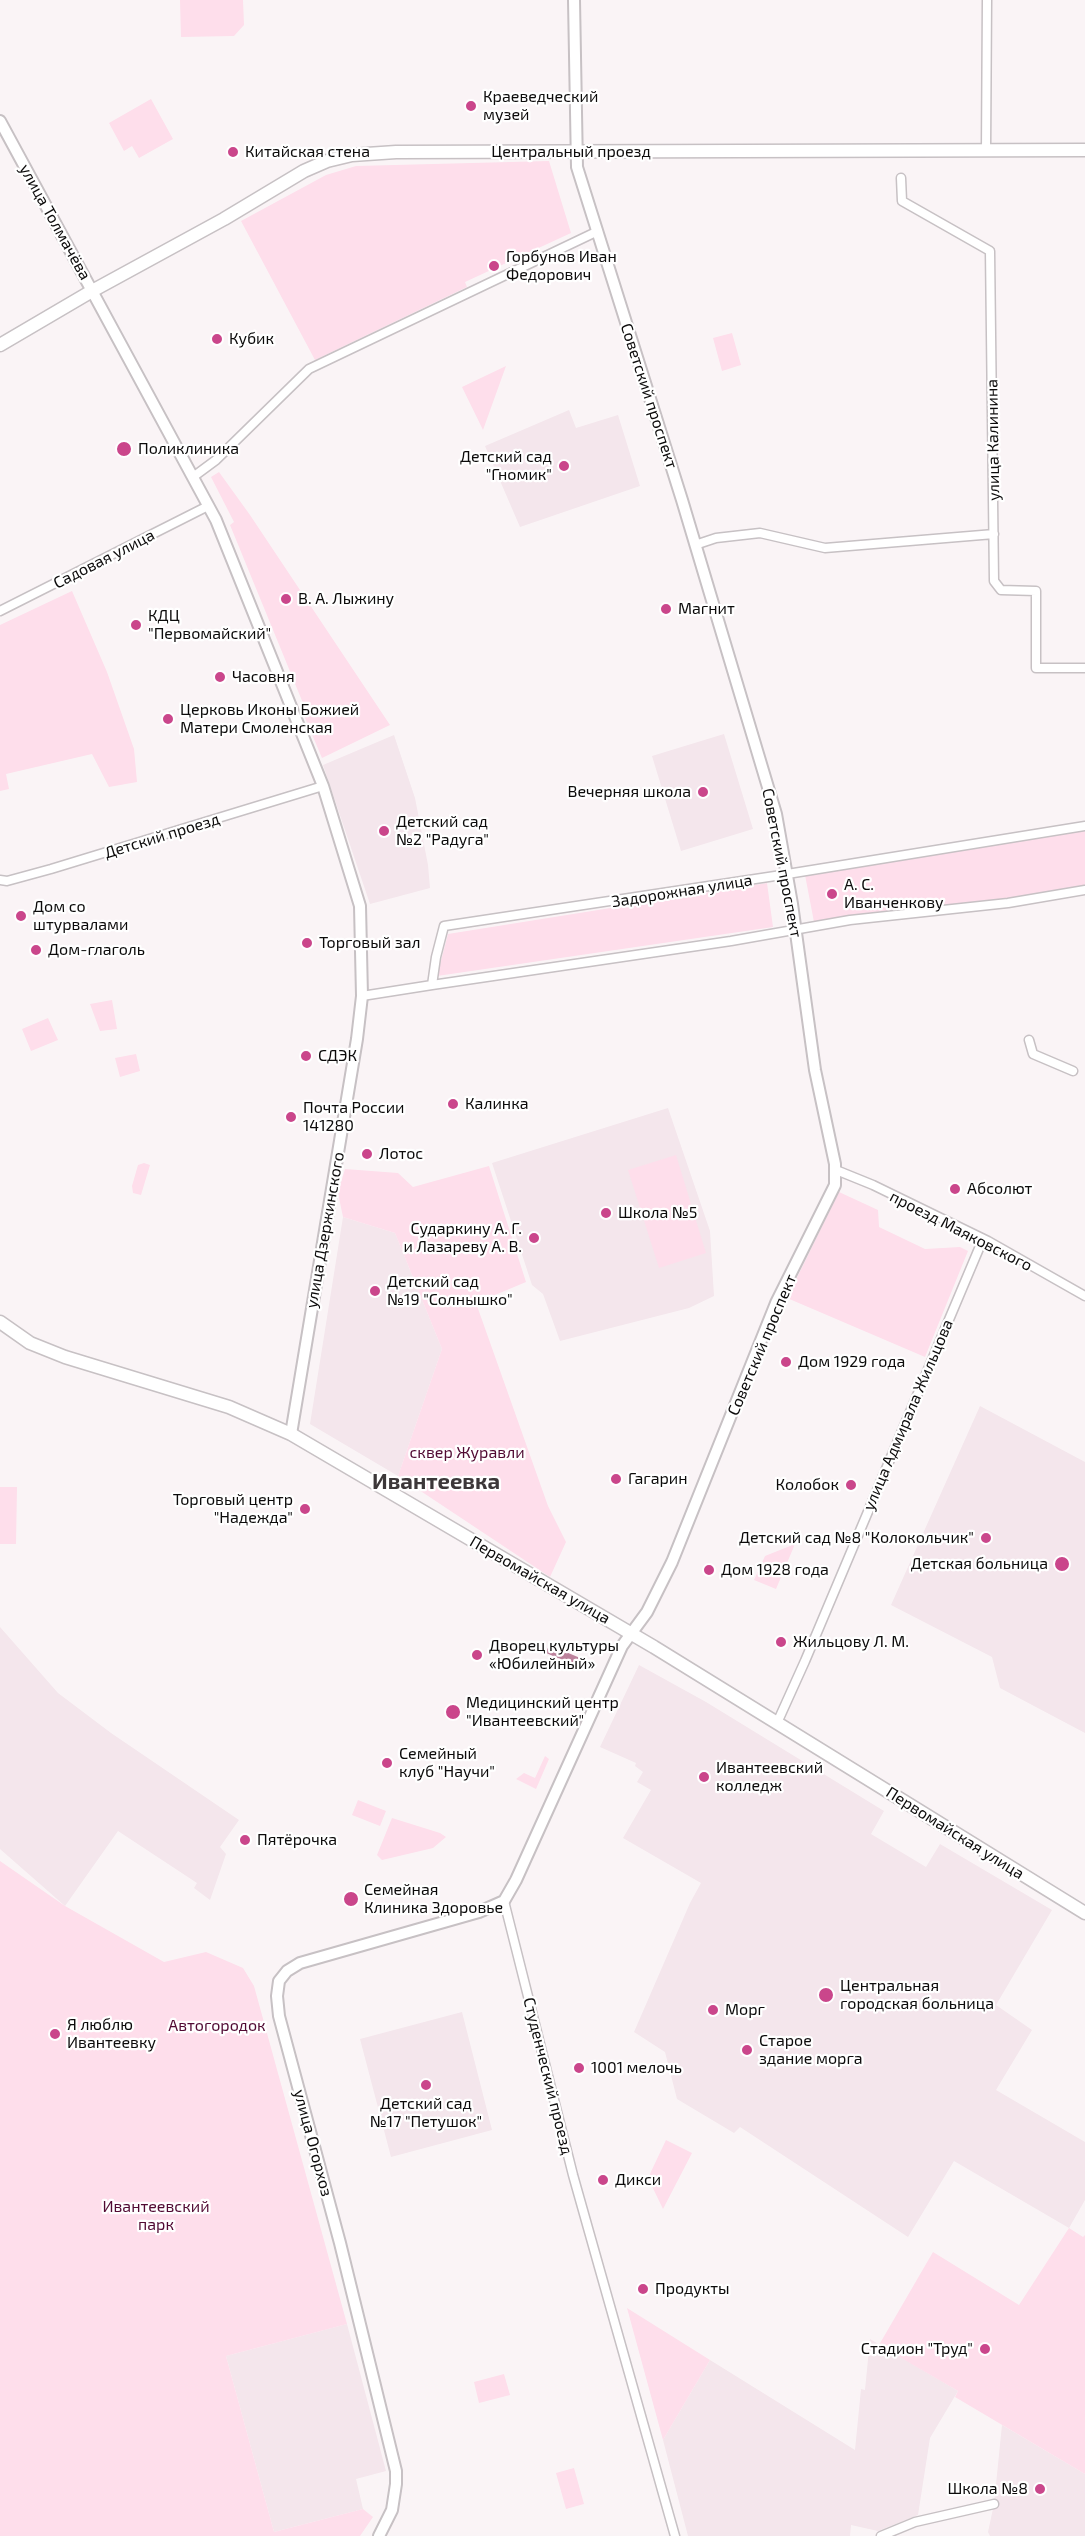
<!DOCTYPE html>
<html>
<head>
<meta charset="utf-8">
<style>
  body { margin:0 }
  canvas { display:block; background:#faf4f6 }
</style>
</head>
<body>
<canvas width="1085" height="2536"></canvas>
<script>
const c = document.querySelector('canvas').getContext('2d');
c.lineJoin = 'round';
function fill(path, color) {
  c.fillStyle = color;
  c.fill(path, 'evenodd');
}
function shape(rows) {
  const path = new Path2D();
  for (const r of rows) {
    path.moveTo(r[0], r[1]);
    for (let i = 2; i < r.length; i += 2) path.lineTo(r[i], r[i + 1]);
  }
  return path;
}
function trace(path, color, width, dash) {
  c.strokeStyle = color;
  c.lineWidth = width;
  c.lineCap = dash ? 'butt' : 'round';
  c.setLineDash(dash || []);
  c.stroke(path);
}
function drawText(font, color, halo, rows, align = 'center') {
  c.font = font + ' "Exo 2",sans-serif';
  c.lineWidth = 4.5;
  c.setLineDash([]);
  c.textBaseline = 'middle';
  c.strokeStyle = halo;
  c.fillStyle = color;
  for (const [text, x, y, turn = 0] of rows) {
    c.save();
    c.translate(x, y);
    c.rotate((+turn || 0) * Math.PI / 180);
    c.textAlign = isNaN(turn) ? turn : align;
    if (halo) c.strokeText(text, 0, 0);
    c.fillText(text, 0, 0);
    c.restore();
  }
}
fill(shape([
  [569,410,576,428,618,415,640,486,520,527,485,446],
  [724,734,753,829,681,851,652,756],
  [394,735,415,798,428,865,430,888,370,904,323,765],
  [668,1108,710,1231,714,1296,689,1308,560,1341,543,1294,532,1285,492,1163],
  [343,1217,395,1233,442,1349,398,1476,310,1424],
  [980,1406,1085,1462,1085,1733,1000,1688,992,1657,891,1605],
  [0,1627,58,1693,111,1733,239,1820,220,1847,226,1854,210,1900,194,1888,197,1883,118,1831,65,1906,0,1849],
  [639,1665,706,1702,884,1811,871,1834,926,1867,940,1844,1052,1910,996,2005,1032,2030,996,2090,1085,2142,1085,2200,1069,2228,954,2161,908,2237,740,2127,734,2133,677,2099,665,2052,634,2032,690,1903,701,1883,623,1838,651,1790,637,1782,643,1772,635,1766,636,1763,600,1747],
  [462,2012,492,2130,391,2157,360,2039],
  [347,2324,386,2471,356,2479,363,2509,274,2532,226,2356],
  [870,2339,958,2391,930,2438,918,2515,878,2531,851,2525,850,2536,688,2536,663,2440,710,2360,855,2450,861,2389,865,2390],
  [1002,2425,1085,2474,1085,2536,990,2536,988,2532,994,2504]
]), '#f4e6ec');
fill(shape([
  [180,0,243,0,244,25,234,36,181,37],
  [151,99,173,139,139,158,132,146,124,151,109,123],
  [549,161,571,233,465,282,467,287,315,360,241,221,326,175,356,166],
  [732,333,741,365,722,371,713,338],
  [506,366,483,430,462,387],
  [219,472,250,515,390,725,322,758,303,713,305,708,230,525,234,522,211,477],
  [72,591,107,672,134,749,137,782,109,787,92,754,6,774,9,789,0,791,0,625],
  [1085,824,1085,890,1008,903,869,913,814,922,805,875],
  [767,883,773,927,437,976,448,934],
  [112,1000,117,1029,100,1031,90,1004],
  [48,1018,58,1040,31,1051,22,1029],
  [136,1054,140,1071,120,1077,115,1058],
  [676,1155,706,1253,659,1268,628,1170],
  [144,1163,150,1165,141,1195,133,1193,132,1186,138,1165],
  [489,1166,526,1282,476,1303,548,1506,566,1542,550,1577,398,1476,442,1349,395,1233,343,1217,338,1193,345,1169,398,1173,413,1187],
  [839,1192,878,1210,879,1227,925,1249,960,1247,968,1251,925,1357,787,1298],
  [0,1487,17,1487,16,1544,0,1544],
  [795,1544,776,1589,754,1580,765,1556],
  [545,1756,549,1759,536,1789,516,1779,524,1773,535,1778],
  [358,1800,386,1811,380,1826,352,1815],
  [392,1818,440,1833,446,1837,433,1848,382,1860,377,1855],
  [0,1861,65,1906,164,1962,206,1952,243,1968,254,1986,347,2324,226,2356,274,2532,363,2509,373,2517,360,2536,0,2536],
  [666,2140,692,2153,663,2209,648,2178],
  [1069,2228,1083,2237,1085,2235,1085,2474,955,2397,958,2391,879,2345,933,2252,1019,2305],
  [627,2308,710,2360,663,2440],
  [504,2374,510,2395,479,2403,474,2382],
  [574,2468,584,2504,566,2509,556,2473]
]), '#fedeeb');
fill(shape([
  [549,1645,585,1660,582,1668,546,1653]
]), '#bc829c');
const minor = shape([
  [986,151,987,0],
  [901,178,902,201,990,251,994,581,1001,590,1036,591,1036,668,1085,668],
  [193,477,216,460,309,369,598,231],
  [695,545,716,538,760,533,825,548,994,534],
  [0,611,208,506],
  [0,880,7,881,51,869,323,786],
  [432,985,731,941,850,920,1008,903,1085,890],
  [362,996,432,985,436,957,444,926,775,876,1085,826],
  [1029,1040,1033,1054,1073,1071],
  [836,1170,873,1185,988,1241,1085,1296],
  [777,1723,805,1661,983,1239],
  [504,1901,573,2175,675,2536],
  [881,2536,915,2522,994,2504]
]);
const tertiary = shape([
  [0,121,216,520,323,786,360,906,362,996,357,1039,291,1434],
  [379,2536,392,2510,396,2484,396,2471,340,2243,279,2016,277,1996,279,1981,287,1971,300,1963,479,1912,504,1901,516,1880,622,1646,647,1612,672,1562,776,1303,835,1185,835,1164,815,1070,792,904,776,814,682,500,577,167,574,0]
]);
const secondary = shape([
  [0,345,92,291,224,219,304,171,327,161,352,155,396,152,1085,150],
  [0,1322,30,1343,65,1357,229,1407,291,1434,654,1647,1085,1913]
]);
trace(minor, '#c7c1c4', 11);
trace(tertiary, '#c7c1c4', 14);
trace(secondary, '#c7c1c4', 15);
trace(minor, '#fff', 8);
trace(tertiary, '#fff', 10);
trace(secondary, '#fff', 12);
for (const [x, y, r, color] of [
  [471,106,6,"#ca468b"],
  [233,152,6,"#ca468b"],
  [494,266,6,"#ca468b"],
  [217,339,6,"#ca468b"],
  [124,449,8,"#ca468b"],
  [564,466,6,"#ca468b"],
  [286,599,6,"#ca468b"],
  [666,609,6,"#ca468b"],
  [136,625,6,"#ca468b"],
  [220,677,6,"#ca468b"],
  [168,719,6,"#ca468b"],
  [703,792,6,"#ca468b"],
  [384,831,6,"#ca468b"],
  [832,894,6,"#ca468b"],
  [21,916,6,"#ca468b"],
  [307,943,6,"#ca468b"],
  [36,950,6,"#ca468b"],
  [306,1056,6,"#ca468b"],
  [453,1104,6,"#ca468b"],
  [291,1117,6,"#ca468b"],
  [367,1154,6,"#ca468b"],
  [955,1189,6,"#ca468b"],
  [606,1213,6,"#ca468b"],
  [534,1238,6,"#ca468b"],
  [375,1291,6,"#ca468b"],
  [786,1362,6,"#ca468b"],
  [616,1479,6,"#ca468b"],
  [851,1485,6,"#ca468b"],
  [305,1509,6,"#ca468b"],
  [986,1538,6,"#ca468b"],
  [1062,1564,8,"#ca468b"],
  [709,1570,6,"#ca468b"],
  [781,1642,6,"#ca468b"],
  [477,1655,6,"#ca468b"],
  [453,1712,8,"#ca468b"],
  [387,1763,6,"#ca468b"],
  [704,1777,6,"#ca468b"],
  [245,1840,6,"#ca468b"],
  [351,1899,8,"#ca468b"],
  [826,1995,8,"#ca468b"],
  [713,2010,6,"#ca468b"],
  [55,2034,6,"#ca468b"],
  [747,2050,6,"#ca468b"],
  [579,2068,6,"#ca468b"],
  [426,2085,6,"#ca468b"],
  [603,2180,6,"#ca468b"],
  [643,2289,6,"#ca468b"],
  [985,2349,6,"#ca468b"],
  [1040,2489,6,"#ca468b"]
]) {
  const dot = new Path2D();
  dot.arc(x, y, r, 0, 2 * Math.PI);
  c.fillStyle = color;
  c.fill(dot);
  trace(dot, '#fff', 2);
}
drawText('16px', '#0c0b0b', '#fff', [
  ["Краеведческий",483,97],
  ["музей",483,115],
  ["Китайская стена",245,152],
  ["Горбунов Иван",506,257],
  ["Федорович",506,275],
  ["Кубик",229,339],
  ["Поликлиника",138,449],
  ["Детский сад",552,457,"right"],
  ["\"Гномик\"",552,475,"right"],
  ["В. А. Лыжину",298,599],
  ["Магнит",678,609],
  ["КДЦ",148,616],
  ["\"Первомайский\"",148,634],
  ["Часовня",232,677],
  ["Церковь Иконы Божией",180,710],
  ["Матери Смоленская",180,728],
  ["Вечерняя школа",691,792,"right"],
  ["Детский сад",396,822],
  ["№2 \"Радуга\"",396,840],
  ["А. С.",844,885],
  ["Иванченкову",844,903],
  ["Дом со",33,907],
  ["штурвалами",33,925],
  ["Торговый зал",319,943],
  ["Дом-глаголь",48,950],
  ["СДЭК",318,1056],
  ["Калинка",465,1104],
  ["Почта России",303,1108],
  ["141280",303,1126],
  ["Лотос",379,1154],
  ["Абсолют",967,1189],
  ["Школа №5",618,1213],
  ["Сударкину А. Г.",522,1229,"right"],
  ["и Лазареву А. В.",522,1247,"right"],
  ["Детский сад",387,1282],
  ["№19 \"Солнышко\"",387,1300],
  ["Дом 1929 года",798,1362],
  ["Гагарин",628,1479],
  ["Колобок",839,1485,"right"],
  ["Торговый центр",293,1500,"right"],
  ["\"Надежда\"",293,1518,"right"],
  ["Детский сад №8 \"Колокольчик\"",974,1538,"right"],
  ["Детская больница",1048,1564,"right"],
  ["Дом 1928 года",721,1570],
  ["Жильцову Л. М.",793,1642],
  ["Дворец культуры",489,1646],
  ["«Юбилейный»",489,1664],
  ["Медицинский центр",466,1703],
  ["\"Ивантеевский\"",466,1721],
  ["Семейный",399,1754],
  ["клуб \"Научи\"",399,1772],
  ["Ивантеевский",716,1768],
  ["колледж",716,1786],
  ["Пятёрочка",257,1840],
  ["Семейная",364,1890],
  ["Клиника Здоровье",364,1908],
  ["Центральная",840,1986],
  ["городская больница",840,2004],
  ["Морг",725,2010],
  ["Я люблю",67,2025],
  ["Ивантеевку",67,2043],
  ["Старое",759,2041],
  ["здание морга",759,2059],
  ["1001 мелочь",591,2068],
  ["Детский сад",426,2104,"center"],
  ["№17 \"Петушок\"",426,2122,"center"],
  ["Дикси",615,2180],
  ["Продукты",655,2289],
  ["Стадион \"Труд\"",973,2349,"right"],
  ["Школа №8",1028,2489,"right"]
], 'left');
drawText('16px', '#0c0b0b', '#fff', [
  ["Центральный проезд",571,152],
  ["улица Толмачёва",55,222,61],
  ["Советский проспект",649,396,72],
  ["улица Калинина",993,440,-91],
  ["Садовая улица",104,559,-27],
  ["Детский проезд",162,836,-17],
  ["Советский проспект",782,863,79],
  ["Задорожная улица",682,891,-9],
  ["улица Дзержинского",325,1230,-80],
  ["проезд Маяковского",961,1231,27],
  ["Советский проспект",762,1345,-67],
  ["улица Адмирала Жильцова",908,1415,-67],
  ["Первомайская улица",540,1580,30],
  ["Первомайская улица",955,1833,32],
  ["Студенческий проезд",548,2076,76],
  ["улица Огорхоз",313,2143,75]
]);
drawText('16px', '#510a33', '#fff', [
  ["сквер Журавли",467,1453],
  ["Автогородок",217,2026],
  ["Ивантеевский",156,2207],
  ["парк",156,2225]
]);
drawText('bold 22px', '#3c3739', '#fff', [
  ["Ивантеевка",436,1482]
]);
</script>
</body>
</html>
